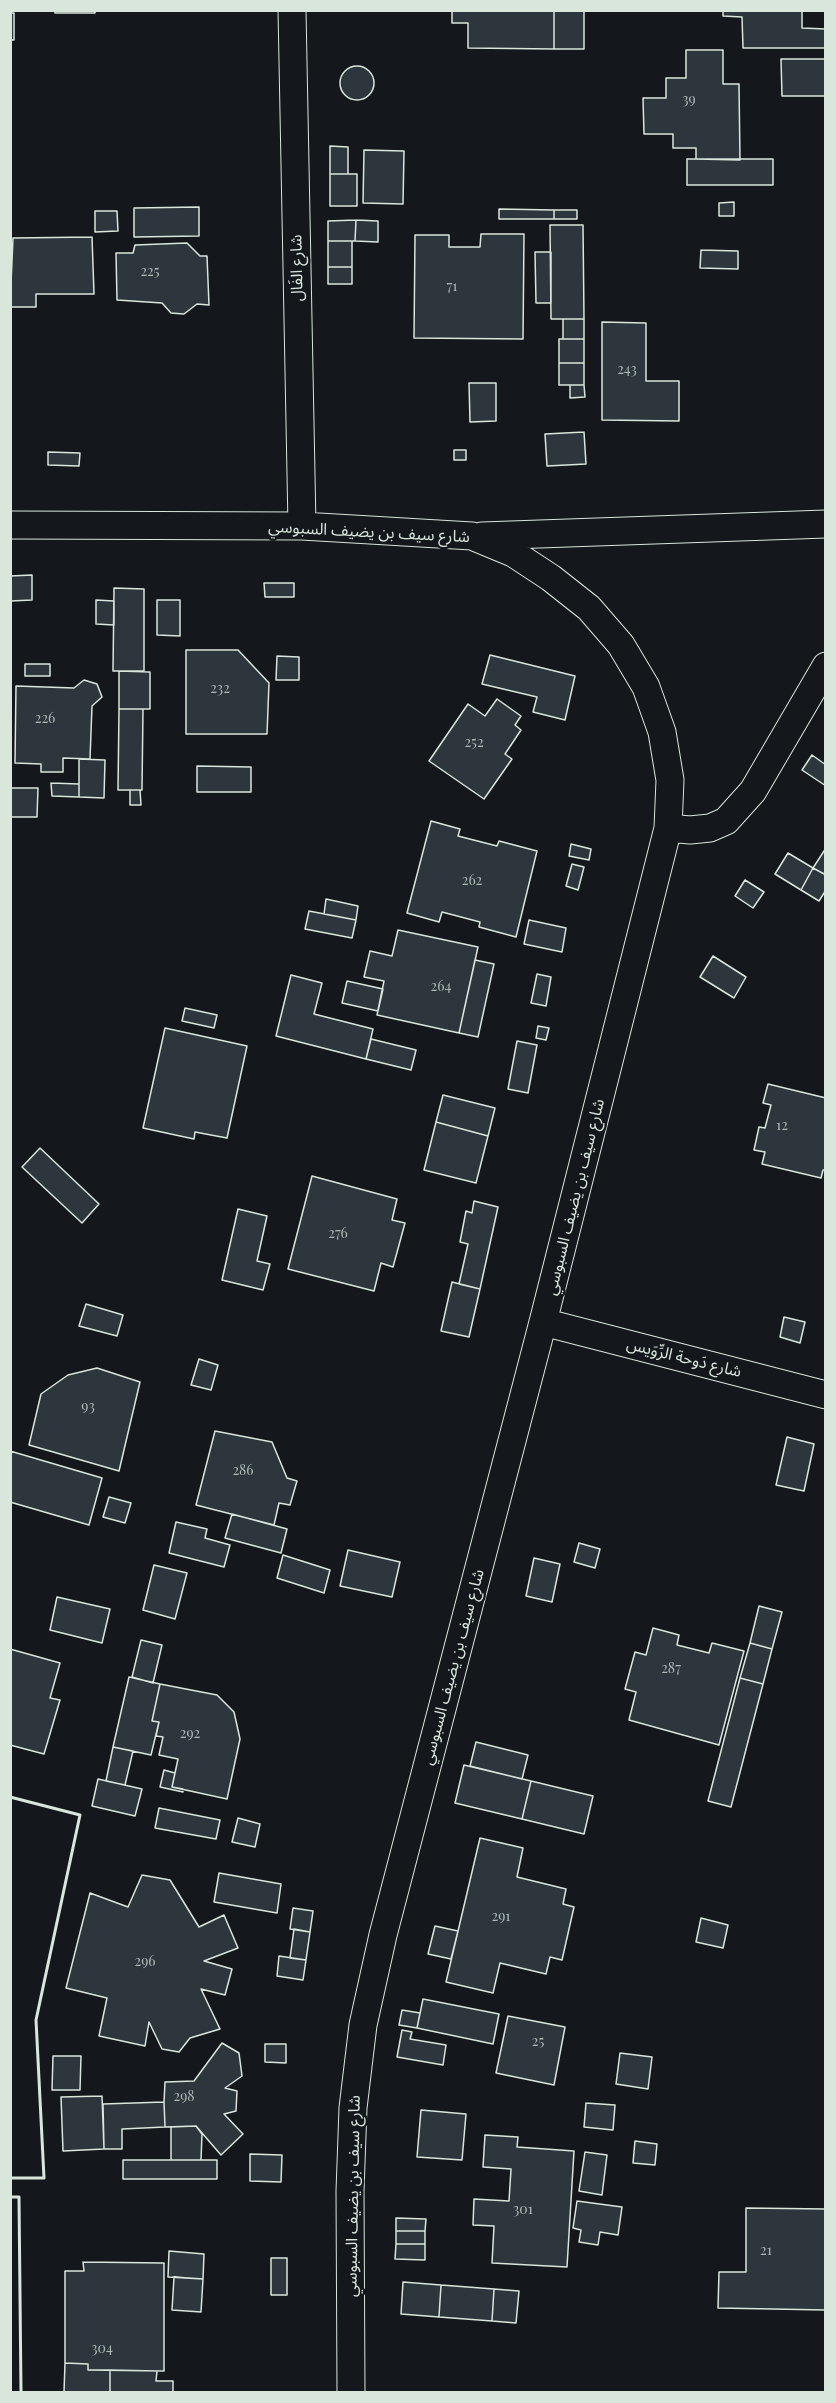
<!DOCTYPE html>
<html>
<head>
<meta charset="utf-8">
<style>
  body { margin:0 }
  #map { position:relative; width:836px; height:2403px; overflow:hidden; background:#14181c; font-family:"Playfair Display",serif }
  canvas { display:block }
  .frame { position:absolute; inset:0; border:12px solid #d8e6dc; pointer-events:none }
</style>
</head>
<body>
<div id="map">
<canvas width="836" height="2403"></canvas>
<div class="frame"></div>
</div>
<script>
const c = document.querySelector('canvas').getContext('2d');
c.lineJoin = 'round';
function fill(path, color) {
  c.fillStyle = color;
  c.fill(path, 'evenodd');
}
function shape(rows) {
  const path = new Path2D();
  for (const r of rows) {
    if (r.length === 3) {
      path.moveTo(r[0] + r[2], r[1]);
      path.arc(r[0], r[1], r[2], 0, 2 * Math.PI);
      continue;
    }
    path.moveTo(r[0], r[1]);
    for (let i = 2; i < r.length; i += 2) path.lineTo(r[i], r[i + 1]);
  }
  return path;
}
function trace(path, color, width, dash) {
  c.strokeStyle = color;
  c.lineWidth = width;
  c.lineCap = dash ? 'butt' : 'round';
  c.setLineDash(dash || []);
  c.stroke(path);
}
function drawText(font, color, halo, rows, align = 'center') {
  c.font = font + ' "Playfair Display","Noto Sans Arabic",serif';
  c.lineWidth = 4.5;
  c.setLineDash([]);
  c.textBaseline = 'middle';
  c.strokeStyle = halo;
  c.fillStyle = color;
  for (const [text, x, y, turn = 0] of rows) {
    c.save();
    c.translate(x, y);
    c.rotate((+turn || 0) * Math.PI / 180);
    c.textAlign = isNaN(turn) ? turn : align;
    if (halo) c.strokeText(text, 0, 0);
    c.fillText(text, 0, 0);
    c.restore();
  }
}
const building = shape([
  [55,10,95,10,95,13,55,13,55,10],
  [452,10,554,10,554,49,468,48,468,23,452,23,452,10],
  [554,10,584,10,584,49,554,49,554,10],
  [723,10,802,10,802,28,826,29,826,48,743,48,742,17,723,16,723,10],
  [10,13,14,13,14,40,10,40,10,13],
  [686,50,723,50,723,84,739,84,740,160,696,159,696,148,673,148,673,134,644,134,643,98,666,98,666,78,686,78,686,50],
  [781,59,826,59,826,96,782,96,781,59],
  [357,83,17],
  [330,146,348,147,348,174,330,174,330,146],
  [364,150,404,151,403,204,363,203,364,150],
  [687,159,773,159,773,185,687,185,687,159],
  [330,174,357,174,357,206,330,206,330,174],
  [734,202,734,216,719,216,719,203,734,202],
  [199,207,199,236,134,237,134,208,199,207],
  [499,209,554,210,554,219,499,219,499,209],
  [554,210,577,210,577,219,554,219,554,210],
  [95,211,117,211,118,231,95,232,95,211],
  [356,220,355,241,328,241,328,221,356,220],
  [356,220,378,221,378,242,355,241,356,220],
  [550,225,583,225,584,319,551,319,550,225],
  [481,234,524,234,523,339,414,338,415,235,449,235,449,247,480,247,481,234],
  [92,237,94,294,36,294,36,307,10,307,13,238,92,237],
  [328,241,352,241,352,267,328,267,328,241],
  [187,243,200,256,207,256,209,305,197,304,184,314,171,313,162,303,117,300,116,253,133,253,135,245,187,243],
  [701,250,738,251,738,269,700,268,701,250],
  [535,252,551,252,551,303,536,303,535,252],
  [328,267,352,267,352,284,328,284,328,267],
  [563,319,584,319,584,339,563,339,563,319],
  [602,322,646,323,646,381,679,381,679,421,602,420,602,322],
  [559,339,584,339,584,363,559,363,559,339],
  [559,363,584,363,584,385,559,385,559,363],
  [469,383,496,383,496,421,470,422,469,383],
  [570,385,584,385,585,397,570,398,570,385],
  [584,432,586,464,547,466,545,434,584,432],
  [454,450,466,450,466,460,454,460,454,450],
  [48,452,80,453,79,466,48,465,48,452],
  [32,575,32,600,10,601,10,576,32,575],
  [264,583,294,583,294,597,265,597,264,583],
  [114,588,144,589,144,671,113,671,114,588],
  [96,600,114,601,114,625,96,624,96,600],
  [157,600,180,600,180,636,157,635,157,600],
  [186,650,238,650,269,683,267,734,186,734,186,650],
  [490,655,575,676,565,720,533,712,537,697,482,684,490,655],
  [277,656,299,657,299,680,276,680,277,656],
  [25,664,50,664,50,676,25,676,25,664],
  [119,671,150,672,150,709,119,709,119,671],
  [84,680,97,684,102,697,92,706,90,759,63,758,63,772,41,772,41,764,15,763,16,686,74,688,84,680],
  [497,699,521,716,515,725,521,730,505,754,512,759,484,799,429,761,468,704,485,716,497,699],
  [119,709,143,709,142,790,118,790,119,709],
  [812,755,826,765,826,786,802,770,812,755],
  [79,759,105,760,104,798,79,797,79,759],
  [197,766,251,767,251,792,197,792,197,766],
  [51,783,79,784,79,797,52,796,51,783],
  [10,788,38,788,37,817,10,817,10,788],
  [130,790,140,790,141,805,130,805,130,790],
  [431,821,460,829,458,836,497,846,499,841,537,851,516,937,479,927,480,922,442,912,439,922,407,913,431,821],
  [571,844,591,849,589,860,569,856,571,844],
  [826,848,826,875,813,868,826,848],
  [788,853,813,868,801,890,775,874,788,853],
  [572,864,584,867,578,890,566,886,572,864],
  [813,868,826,875,826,890,819,901,801,890,813,868],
  [745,880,764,892,753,908,735,896,745,880],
  [326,899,358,906,356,920,324,914,326,899],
  [309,911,356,920,352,938,305,929,309,911],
  [529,920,566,928,562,952,524,944,529,920],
  [398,930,478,947,459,1033,377,1015,384,981,364,977,370,951,392,956,398,930],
  [713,956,746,977,734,998,700,977,713,956],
  [475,960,494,964,478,1037,459,1033,475,960],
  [537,974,551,977,546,1006,531,1003,537,974],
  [291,975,322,983,314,1014,373,1029,366,1059,276,1036,291,975],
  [347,981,383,989,378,1011,342,1003,347,981],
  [185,1008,217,1015,214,1028,182,1021,185,1008],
  [538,1026,549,1028,546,1040,536,1038,538,1026],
  [165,1028,247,1046,227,1138,195,1132,194,1139,143,1128,165,1028],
  [371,1039,416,1050,411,1070,366,1059,371,1039],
  [517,1041,537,1045,528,1093,508,1089,517,1041],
  [768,1084,826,1098,826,1170,823,1170,821,1178,762,1164,765,1152,754,1150,759,1127,765,1128,771,1105,763,1103,768,1084],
  [443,1095,495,1108,488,1136,436,1122,443,1095],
  [436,1122,488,1136,476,1183,424,1170,436,1122],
  [40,1148,99,1204,82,1223,22,1167,40,1148],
  [312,1176,397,1199,392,1220,405,1223,393,1267,381,1263,374,1291,288,1269,312,1176],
  [474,1201,498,1207,480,1289,459,1284,468,1244,460,1242,466,1211,472,1213,474,1201],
  [238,1209,267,1216,257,1261,270,1264,263,1290,222,1280,238,1209],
  [452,1282,480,1289,469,1337,441,1331,452,1282],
  [86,1304,123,1315,117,1336,79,1326,86,1304],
  [784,1317,805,1322,800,1343,780,1337,784,1317],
  [199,1359,218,1365,211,1390,191,1385,199,1359],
  [97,1368,140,1382,119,1471,29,1445,41,1394,68,1375,97,1368],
  [215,1431,272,1442,287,1478,297,1481,290,1505,279,1503,274,1525,196,1505,215,1431],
  [787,1437,814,1444,804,1491,776,1485,787,1437],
  [10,1451,102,1478,89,1525,10,1502,10,1451],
  [109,1497,131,1503,125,1523,103,1517,109,1497],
  [232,1514,287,1529,281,1553,225,1538,232,1514],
  [176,1522,207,1529,205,1538,230,1545,224,1567,169,1553,176,1522],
  [579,1543,600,1549,595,1568,574,1562,579,1543],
  [348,1550,400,1562,392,1597,340,1586,348,1550],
  [283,1555,330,1570,324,1593,277,1578,283,1555],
  [534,1558,560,1564,552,1602,526,1596,534,1558],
  [154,1565,187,1573,175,1619,143,1610,154,1565],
  [57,1597,110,1609,102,1643,50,1630,57,1597],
  [759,1606,782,1612,772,1649,750,1643,759,1606],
  [653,1628,679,1635,677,1645,709,1653,712,1643,744,1651,719,1745,629,1720,636,1692,625,1689,635,1652,646,1655,653,1628],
  [141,1640,162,1645,153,1683,132,1677,141,1640],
  [750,1643,772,1649,763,1684,740,1678,750,1643],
  [10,1649,60,1663,50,1698,60,1700,44,1754,10,1745,10,1649],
  [129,1677,160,1684,152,1721,159,1722,151,1755,113,1747,129,1677],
  [740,1678,763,1684,731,1807,708,1801,740,1678],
  [160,1684,217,1695,234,1712,240,1739,227,1799,172,1787,178,1759,159,1755,163,1737,156,1736,159,1722,152,1721,160,1684],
  [476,1742,528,1755,522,1779,470,1766,476,1742],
  [113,1747,133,1751,125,1785,106,1781,113,1747],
  [464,1765,531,1781,522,1819,455,1803,464,1765],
  [164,1770,175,1773,172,1787,183,1789,183,1792,160,1787,164,1770],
  [98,1779,142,1789,135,1816,92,1806,98,1779],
  [531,1781,593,1796,584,1834,522,1819,531,1781],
  [159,1808,220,1820,216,1839,155,1828,159,1808],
  [238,1818,260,1824,255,1847,232,1842,238,1818],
  [480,1838,523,1848,517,1877,566,1889,563,1904,574,1907,562,1960,550,1957,546,1974,500,1963,493,1993,446,1982,480,1838],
  [219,1873,281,1884,277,1913,214,1902,219,1873],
  [142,1875,170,1880,199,1927,224,1915,238,1948,204,1961,232,1969,225,1995,201,1989,220,2029,190,2038,179,2052,162,2049,149,2022,145,2046,99,2036,107,1998,66,1988,90,1893,128,1907,142,1875],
  [293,1908,313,1911,310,1932,290,1929,293,1908],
  [701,1918,728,1925,723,1948,696,1942,701,1918],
  [435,1926,458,1931,451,1959,428,1954,435,1926],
  [294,1929,310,1932,306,1960,290,1958,294,1929],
  [279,1956,306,1960,303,1980,277,1976,279,1956],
  [423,1999,499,2014,493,2044,417,2028,423,1999],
  [402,2010,420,2013,417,2028,399,2025,402,2010],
  [508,2016,565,2027,554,2085,496,2073,508,2016],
  [402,2030,412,2032,410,2039,446,2045,443,2065,397,2057,402,2030],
  [222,2043,239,2053,242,2076,225,2088,237,2091,236,2111,224,2114,243,2134,221,2155,196,2126,165,2127,164,2102,165,2082,194,2081,222,2043],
  [265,2044,286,2044,286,2063,265,2062,265,2044],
  [620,2053,652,2057,648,2089,616,2084,620,2053],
  [53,2056,81,2056,80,2090,52,2090,53,2056],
  [102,2096,104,2149,63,2151,61,2097,102,2096],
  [164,2102,165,2127,122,2129,122,2149,104,2149,103,2104,164,2102],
  [586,2103,615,2105,613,2130,584,2127,586,2103],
  [421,2110,466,2114,462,2160,417,2157,421,2110],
  [196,2126,202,2134,201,2160,171,2160,171,2127,196,2126],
  [485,2135,518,2137,517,2147,574,2151,567,2267,492,2263,494,2226,473,2225,474,2199,509,2201,511,2169,483,2167,485,2135],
  [635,2141,657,2144,655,2165,633,2163,635,2141],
  [585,2152,607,2155,602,2195,579,2191,585,2152],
  [250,2154,282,2155,281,2182,250,2181,250,2154],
  [123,2160,217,2160,217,2179,123,2179,123,2160],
  [577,2201,622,2207,618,2235,600,2232,598,2245,579,2242,581,2230,573,2228,577,2201],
  [746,2208,826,2209,826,2310,718,2308,719,2272,746,2272,746,2208],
  [396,2218,426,2219,425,2231,396,2231,396,2218],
  [396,2231,425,2231,425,2244,396,2244,396,2231],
  [396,2244,425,2244,425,2260,395,2259,396,2244],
  [169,2251,204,2254,203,2279,168,2277,169,2251],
  [271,2258,287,2258,287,2295,271,2295,271,2258],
  [83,2262,164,2263,164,2371,88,2370,88,2364,65,2363,65,2271,84,2271,83,2262],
  [174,2277,203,2279,201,2312,172,2310,174,2277],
  [403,2282,441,2285,439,2317,401,2314,403,2282],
  [441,2285,494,2289,492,2321,439,2317,441,2285],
  [494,2289,519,2291,516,2323,492,2321,494,2289],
  [65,2363,88,2364,88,2370,110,2370,110,2392,64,2392,65,2363],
  [110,2370,157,2371,156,2381,173,2381,173,2392,110,2392,110,2370]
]);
fill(building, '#2c363c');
trace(building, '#d8e6dc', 1.5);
const street = shape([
  [292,10,302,526],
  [10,525,302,526,472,536,513,553,551,578,589,608,621,645,646,687,662,732,670,780,668,828,543,1322,383,1935,363,2025,353,2108,350,2191,351,2392],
  [482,536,826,524],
  [668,828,690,830,710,828,726,821,753,791,826,666],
  [543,1322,826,1395]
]);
trace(street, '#d8e6dc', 29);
trace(street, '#14181c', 27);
trace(shape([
  [10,1797,80,1815,36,2020,44,2178,10,2178],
  [10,2197,19,2197,21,2392]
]), '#d8e6dc', 3);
drawText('14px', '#adbab4', null, [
  ["39",689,100],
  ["225",150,272],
  ["71",452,287],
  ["243",627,370],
  ["232",220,689],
  ["226",45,719],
  ["252",474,743],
  ["262",472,881],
  ["264",441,987],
  ["12",782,1126],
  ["276",338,1234],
  ["93",88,1407],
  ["286",243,1471],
  ["287",671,1669],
  ["292",190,1734],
  ["291",501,1917],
  ["296",145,1962],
  ["25",538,2042],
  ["298",184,2097],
  ["301",523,2210],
  ["21",766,2251],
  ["304",102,2349]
]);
drawText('16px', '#d8e6dc', '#14181c', [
  ["شارع الفَال",297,268,-91],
  ["شارع سيف بن يضيف السبوسي",369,532,3],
  ["شارع سيف بن يضيف السبوسي",575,1197,-76],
  ["شارع دَوحة الرِّوَيس",684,1358,14],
  ["شارع سيف بن يضيف السبوسي",453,1667,-75],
  ["شارع سيف بن يضيف السبوسي",353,2196,-89]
]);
</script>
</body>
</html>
